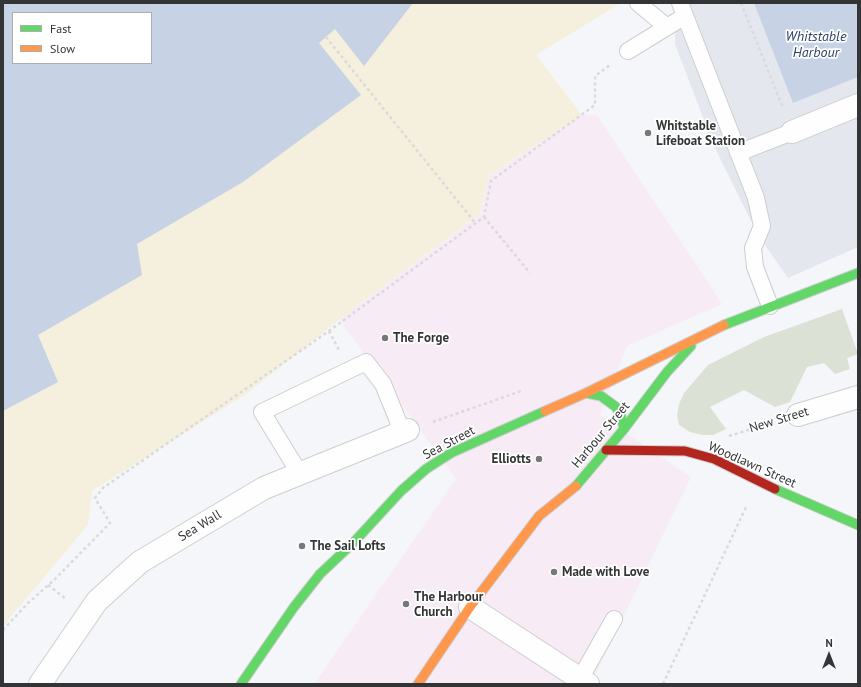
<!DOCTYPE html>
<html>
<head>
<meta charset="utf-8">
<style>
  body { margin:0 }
  #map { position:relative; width:861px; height:687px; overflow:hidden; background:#f5f6f9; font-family:"PT Sans",sans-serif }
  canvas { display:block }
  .frame { position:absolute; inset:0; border:4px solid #333436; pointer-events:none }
  .legend { position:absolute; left:12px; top:12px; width:140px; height:52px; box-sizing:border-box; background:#fff; border:1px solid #adaeaf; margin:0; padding:5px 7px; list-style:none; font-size:12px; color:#333436 }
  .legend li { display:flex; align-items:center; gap:8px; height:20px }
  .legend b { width:20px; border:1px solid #adaeaf }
  .north { position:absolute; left:809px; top:635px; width:40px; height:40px; -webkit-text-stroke:3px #fff; paint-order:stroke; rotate:0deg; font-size:11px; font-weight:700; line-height:16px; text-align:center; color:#333436 }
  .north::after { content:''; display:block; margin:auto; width:14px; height:18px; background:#333436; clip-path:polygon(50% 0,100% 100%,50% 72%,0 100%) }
</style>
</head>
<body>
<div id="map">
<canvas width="861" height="687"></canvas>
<div class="frame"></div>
<ul class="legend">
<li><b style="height:5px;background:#63d668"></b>Fast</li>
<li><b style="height:5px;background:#ff974d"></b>Slow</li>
</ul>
<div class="north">N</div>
</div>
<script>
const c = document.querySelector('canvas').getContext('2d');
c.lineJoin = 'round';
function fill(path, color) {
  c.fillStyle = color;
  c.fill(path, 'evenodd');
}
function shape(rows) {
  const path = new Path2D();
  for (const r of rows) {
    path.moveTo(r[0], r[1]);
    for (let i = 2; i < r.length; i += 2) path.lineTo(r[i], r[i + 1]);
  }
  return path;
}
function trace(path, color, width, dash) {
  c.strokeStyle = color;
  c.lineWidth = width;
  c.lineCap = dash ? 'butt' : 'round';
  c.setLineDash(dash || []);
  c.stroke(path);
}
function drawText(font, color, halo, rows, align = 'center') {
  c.font = font + ' "PT Sans",sans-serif';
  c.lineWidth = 3.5;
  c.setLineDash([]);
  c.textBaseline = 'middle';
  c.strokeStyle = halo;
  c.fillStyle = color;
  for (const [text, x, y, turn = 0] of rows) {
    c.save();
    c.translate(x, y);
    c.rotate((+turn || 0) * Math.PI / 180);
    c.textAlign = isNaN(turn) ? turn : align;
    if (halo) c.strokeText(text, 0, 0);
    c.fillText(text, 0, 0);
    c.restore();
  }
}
fill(shape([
  [582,115,597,115,722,304,627,346,600,415,691,477,591,684,314,684,456,479,339,319,480,214,489,175]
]), '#f7ecf6');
fill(shape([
  [676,3,858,3,858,247,788,278,758,235,714,146,675,44]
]), '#e4e7ee');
fill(shape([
  [842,309,858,354,847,358,850,369,835,374,824,363,807,367,790,402,775,407,744,390,710,407,726,429,713,435,703,435,690,432,679,425,677,416,679,404,684,393,708,365,764,337]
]), '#dbe1d4');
fill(shape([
  [257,3,621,3,536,55,582,115,489,175,480,214,359,304,245,395,92,491,88,525,3,626,3,285]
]), '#f5f0dd');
fill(shape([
  [3,3,413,3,364,66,335,29,319,43,361,95,243,182,137,244,142,275,38,335,58,382,3,411],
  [13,13,151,13,151,63,13,63],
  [754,3,858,3,858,77,793,103]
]), '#c8d2e5');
const lane = shape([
  [638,3,667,27],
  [680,3,756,198,762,226,753,248,755,267,770,306],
  [628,51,685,16],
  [738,153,792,132],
  [300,474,262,412,366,362,383,384,398,421,399,434],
  [580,679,614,619]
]);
const street = shape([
  [792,132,858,105],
  [798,415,858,397],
  [470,607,588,684],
  [40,684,97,601,140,562,264,488,408,430]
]);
const fast = shape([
  [724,325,858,273],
  [586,393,601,396,616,407,621,416,624,429],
  [576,486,624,429,667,372,691,346],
  [775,489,858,525],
  [241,684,294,607,320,574,354,542,401,491,426,469,451,453,545,411]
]);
const slow = shape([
  [545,411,586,393,724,325],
  [418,684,470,607,539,516,576,486]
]);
const jam = shape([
  [606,450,685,451,714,459,775,489]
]);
trace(lane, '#cdced0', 18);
trace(street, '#cdced0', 24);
trace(fast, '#cdced0', 11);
trace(slow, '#cdced0', 11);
trace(jam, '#cdced0', 11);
trace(shape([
  [741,3,783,108],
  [326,37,476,224],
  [484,217,530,273],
  [329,331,339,350],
  [433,422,521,391],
  [729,436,774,422],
  [48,585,66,599],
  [3,630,28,603,53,581,110,523,95,498,103,488,329,331,484,217,491,181,595,105,595,76,610,65],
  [663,684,747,505]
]), '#dadadb', 2.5, [3, 3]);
trace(lane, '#fefefe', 16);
trace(street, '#fefefe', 22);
trace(fast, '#63d668', 9);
trace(slow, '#ff974d', 9);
trace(jam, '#b3261e', 9);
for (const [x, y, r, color] of [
  [648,133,4,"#77787a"],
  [385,338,4,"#77787a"],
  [539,459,4,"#77787a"],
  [302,546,4,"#77787a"],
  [554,572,4,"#77787a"],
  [406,604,4,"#77787a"]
]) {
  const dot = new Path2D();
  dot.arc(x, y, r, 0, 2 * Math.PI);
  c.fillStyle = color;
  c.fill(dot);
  trace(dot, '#fff', 1.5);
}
drawText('bold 13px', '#333436', '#fff', [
  ["Whitstable",656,126],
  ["Lifeboat Station",656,141],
  ["The Forge",393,338],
  ["Elliotts",531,459,"right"],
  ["The Sail Lofts",310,546],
  ["Made with Love",562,572],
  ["The Harbour",414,597],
  ["Church",414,612]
], 'left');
drawText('13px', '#333436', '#fff', [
  ["New Street",779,420,-17],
  ["Harbour Street",601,435,-50],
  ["Sea Street",449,443,-28],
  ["Woodlawn Street",752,465,24],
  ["Sea Wall",200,526,-31]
]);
drawText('italic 14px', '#2e4168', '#fff', [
  ["Whitstable",816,37],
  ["Harbour",816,53]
]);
</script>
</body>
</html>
